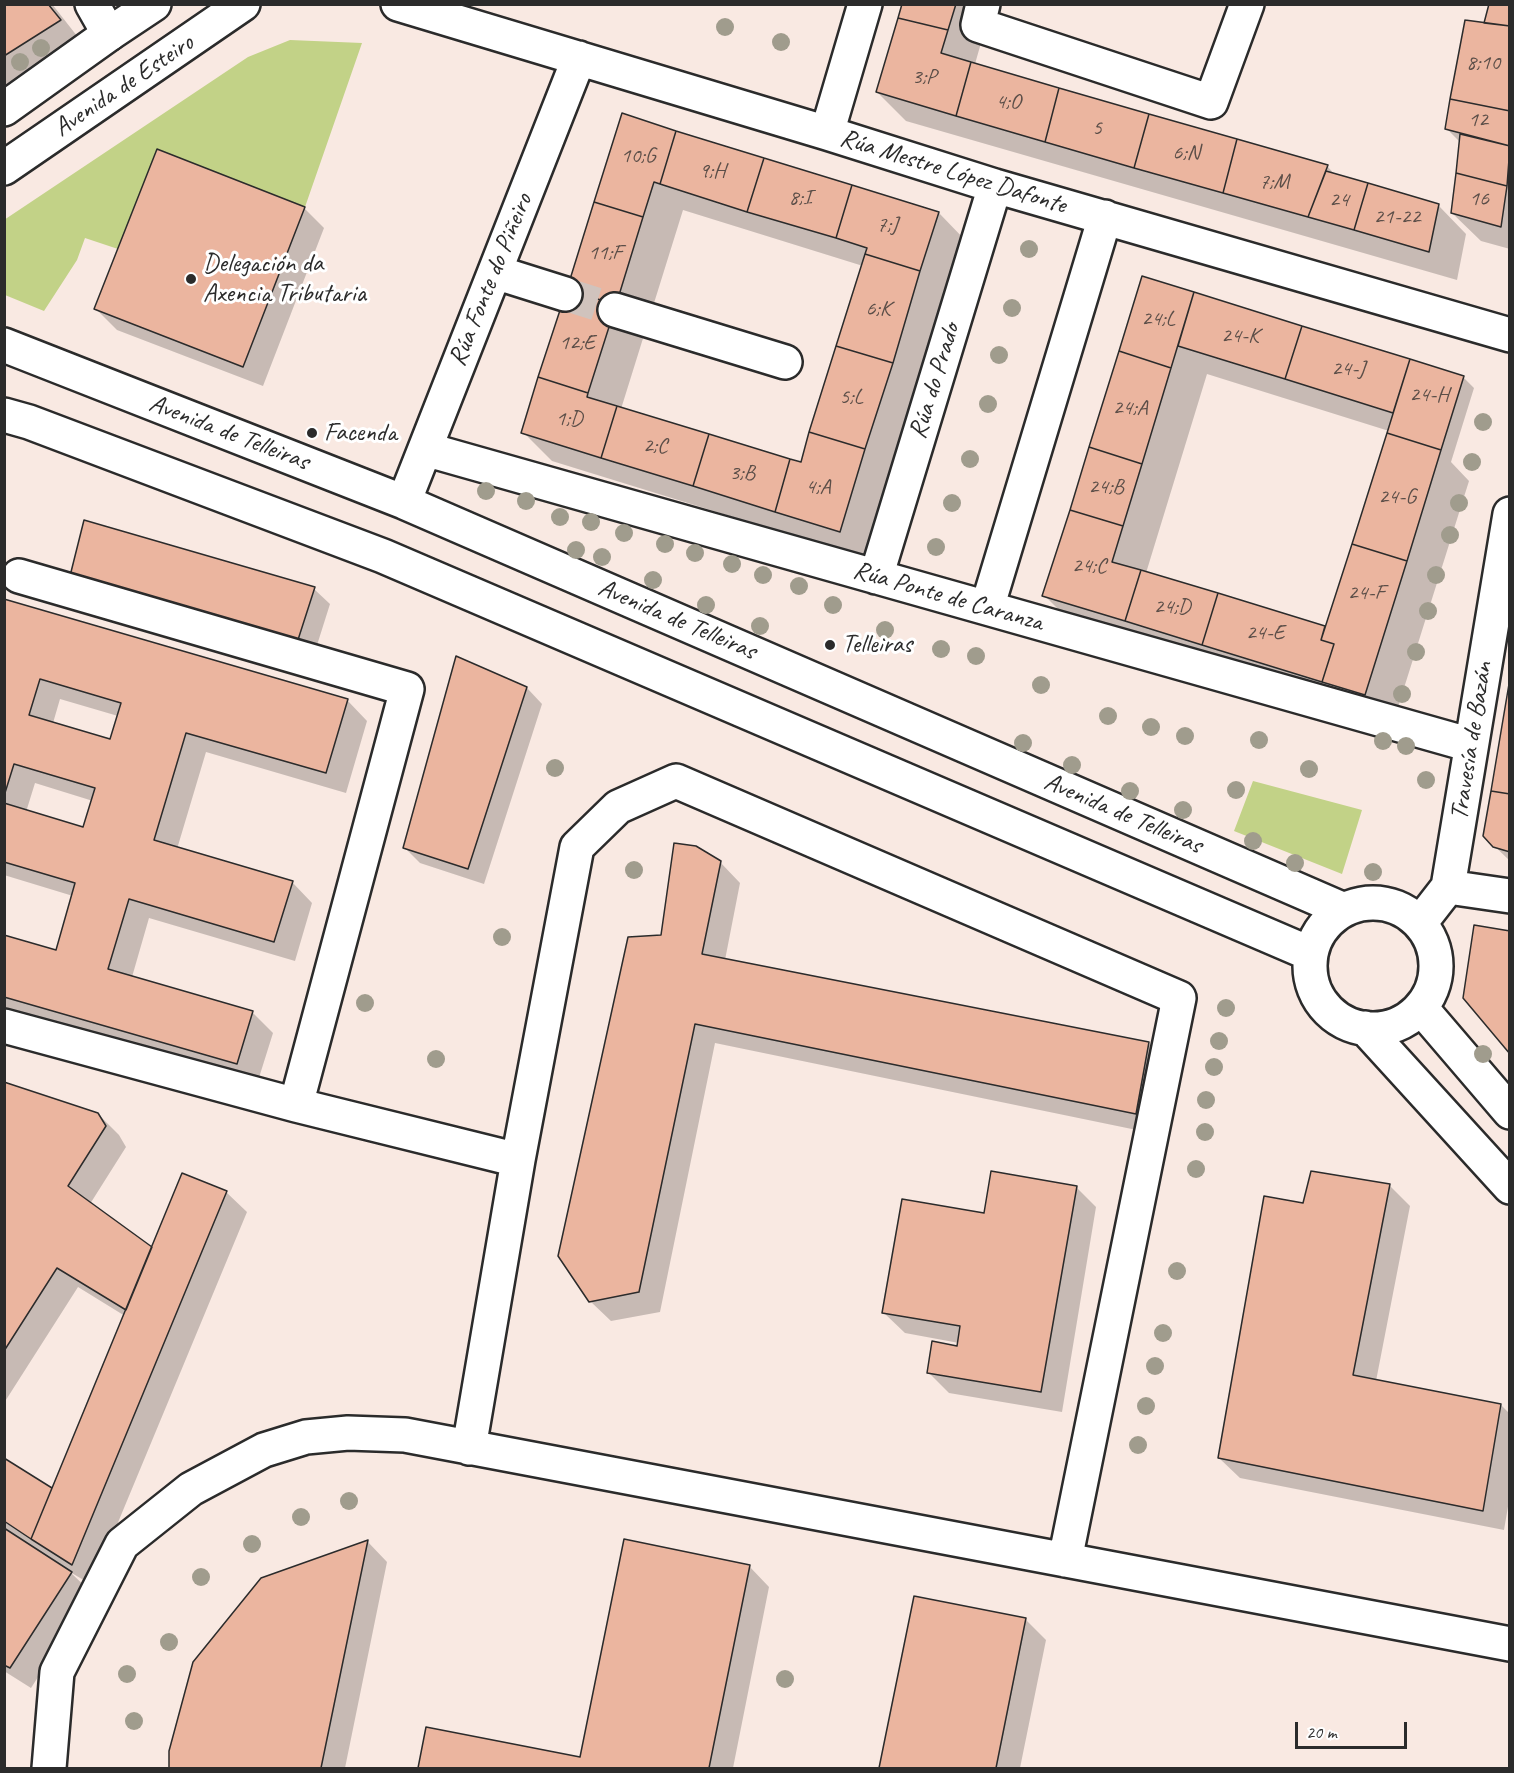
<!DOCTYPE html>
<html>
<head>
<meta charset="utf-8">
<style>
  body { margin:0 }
  #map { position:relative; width:1514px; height:1773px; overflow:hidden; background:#f9e9e2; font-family:Caveat,sans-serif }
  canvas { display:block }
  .frame { position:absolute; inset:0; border:6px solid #2b2b2b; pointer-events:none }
  .scale { position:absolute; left:1295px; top:1722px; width:112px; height:27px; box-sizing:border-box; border:3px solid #2b2b2b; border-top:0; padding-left:8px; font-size:18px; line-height:21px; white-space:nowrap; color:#2b2b2b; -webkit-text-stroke:4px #fff; paint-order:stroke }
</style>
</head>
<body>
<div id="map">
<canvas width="1514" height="1773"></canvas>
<div class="frame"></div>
<div class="scale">20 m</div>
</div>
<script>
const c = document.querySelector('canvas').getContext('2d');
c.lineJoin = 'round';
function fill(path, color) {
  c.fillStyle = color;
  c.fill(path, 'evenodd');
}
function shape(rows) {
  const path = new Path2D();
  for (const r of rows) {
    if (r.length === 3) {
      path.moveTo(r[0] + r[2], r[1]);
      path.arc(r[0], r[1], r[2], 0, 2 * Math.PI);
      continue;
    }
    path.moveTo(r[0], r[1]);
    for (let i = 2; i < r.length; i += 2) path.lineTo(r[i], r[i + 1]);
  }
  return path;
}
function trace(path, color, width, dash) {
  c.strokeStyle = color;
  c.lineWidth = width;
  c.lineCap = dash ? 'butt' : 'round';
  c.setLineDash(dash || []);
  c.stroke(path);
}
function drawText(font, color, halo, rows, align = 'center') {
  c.font = font + ' Caveat,sans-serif';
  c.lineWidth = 6;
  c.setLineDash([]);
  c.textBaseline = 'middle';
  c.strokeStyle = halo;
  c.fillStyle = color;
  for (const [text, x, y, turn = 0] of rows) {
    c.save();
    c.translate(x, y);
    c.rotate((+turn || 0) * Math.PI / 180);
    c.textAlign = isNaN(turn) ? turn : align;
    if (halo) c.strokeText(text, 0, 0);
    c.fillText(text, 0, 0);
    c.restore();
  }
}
fill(shape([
  [290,40,362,43,305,207,157,149,118,249,85,238,77,260,44,311,5,295,4,220,248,57],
  [1253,781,1362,810,1342,874,1234,831]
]), '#c2d287');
fill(shape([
  [4,4,52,4,88,50,4,103],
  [903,4,992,4,975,64,1328,167,1336,176,1438,205,1466,234,1457,280,906,121,877,92],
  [1510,4,1510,249,1481,241,1452,213,1461,143,1446,128,1485,25],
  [623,115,939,213,967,242,869,559,552,461,523,432],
  [683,210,863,266,802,464,621,409],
  [304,208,324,228,263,386,117,330,96,309],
  [1143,278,1463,377,1474,388,1451,462,1469,481,1393,723,1073,624,1044,595],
  [1207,374,1389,431,1326,628,1146,573],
  [314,589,330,604,312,661,87,591],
  [4,603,347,700,367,721,346,793,206,752,177,849,292,882,312,903,295,961,149,918,132,977,253,1013,273,1033,257,1084,4,1010,4,936,57,951,73,896,4,875],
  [60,699,118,716,111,741,53,723],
  [35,783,93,801,84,829,26,812],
  [1510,687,1510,861,1484,836],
  [527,688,542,704,484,884,420,863,404,847],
  [720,862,740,883,725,960,1148,1043,1169,1064,1156,1134,715,1043,660,1312,611,1321,590,1301,663,936],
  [4,1084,98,1114,119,1135,126,1147,90,1204,152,1250,226,1192,247,1212,92,1585,70,1572,92,1593,31,1688,4,1671,4,1460,53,1490,125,1316,78,1287,4,1403],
  [1389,1185,1410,1206,1376,1381,1501,1405,1510,1414,1510,1495,1504,1530,1240,1478,1219,1458,1304,1205],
  [1076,1187,1096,1207,1062,1412,949,1393,928,1372,959,1347,959,1343,905,1333,884,1313,985,1215],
  [367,1541,387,1562,345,1768,171,1768,171,1751],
  [749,1566,769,1587,733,1768,420,1768,427,1729,581,1759],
  [915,1598,1025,1619,1046,1640,1020,1768,881,1768]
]), '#0003');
const building = shape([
  [4,4,48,4,61,20,4,56,4,4],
  [902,4,956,4,948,30,898,18,902,4],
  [1489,4,1510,4,1510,26,1484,23,1489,4],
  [898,18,948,30,941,53,971,62,956,116,876,92,898,18],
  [1465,20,1510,26,1510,111,1450,99,1465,20],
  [971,62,1059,88,1045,142,956,116,971,62],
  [1059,88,1149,114,1134,168,1045,142,1059,88],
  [1450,99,1510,111,1510,146,1445,129,1450,99],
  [622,113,676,131,660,184,654,182,643,217,594,202,622,113],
  [1149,114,1237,139,1223,193,1134,168,1149,114],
  [676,131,764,158,747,212,660,184,676,131],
  [1460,134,1510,146,1507,186,1456,173,1460,134],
  [1237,139,1328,165,1308,217,1223,193,1237,139],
  [157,149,305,207,243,367,94,309,157,149],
  [764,158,852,185,836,238,747,212,764,158],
  [1326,171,1368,183,1354,230,1308,217,1326,171],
  [1456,173,1507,186,1501,227,1451,213,1456,173],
  [1368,183,1439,204,1429,252,1354,230,1368,183],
  [852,185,939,212,920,271,865,254,867,248,836,238,852,185],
  [594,202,643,217,616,305,567,289,594,202],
  [865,254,920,271,893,363,836,346,865,254],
  [1142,276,1194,292,1171,368,1119,351,1142,276],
  [567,289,616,305,588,393,538,377,567,289],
  [1194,292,1302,326,1285,379,1178,346,1194,292],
  [1302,326,1410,359,1393,413,1285,379,1302,326],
  [836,346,893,363,865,449,809,432,836,346],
  [1119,351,1171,368,1142,464,1089,447,1119,351],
  [1410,359,1464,376,1441,450,1387,433,1410,359],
  [538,377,588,393,587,397,617,406,601,458,521,433,538,377],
  [617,406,709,434,693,486,601,458,617,406],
  [809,432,865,449,840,532,775,512,790,459,801,462,809,432],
  [1387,433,1441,450,1407,561,1352,544,1387,433],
  [709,434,790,459,775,512,693,486,709,434],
  [1089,447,1142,464,1123,526,1070,510,1089,447],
  [1070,510,1123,526,1112,562,1141,570,1125,621,1042,596,1070,510],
  [84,520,315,587,296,646,70,576,84,520],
  [1352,544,1407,561,1365,695,1322,682,1334,644,1321,640,1352,544],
  [1141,570,1218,593,1202,645,1125,621,1141,570],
  [1218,593,1325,626,1321,640,1334,644,1322,682,1202,645,1218,593],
  [4,599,348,699,326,773,186,733,154,840,293,881,274,942,129,899,108,969,253,1011,237,1064,4,997,4,935,56,950,75,883,4,862,4,803,83,827,95,788,14,764,4,796,4,599],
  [40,679,121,703,110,739,29,715,40,679],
  [456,656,527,687,468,869,403,848,456,656],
  [1510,678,1510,794,1491,791,1510,678],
  [1491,791,1510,794,1510,852,1493,847,1483,836,1491,791],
  [674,843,696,846,721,861,702,954,1149,1042,1136,1114,695,1024,639,1292,589,1302,558,1256,628,937,661,935,674,843],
  [1474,925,1510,931,1510,1054,1463,998,1474,925],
  [4,1082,98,1113,106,1126,68,1186,152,1247,126,1310,57,1268,4,1351,4,1082],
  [991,1171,1077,1186,1041,1392,927,1373,932,1341,957,1346,960,1326,882,1313,902,1199,984,1213,991,1171],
  [1311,1171,1390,1184,1353,1375,1501,1404,1483,1511,1218,1458,1264,1196,1303,1203,1311,1171],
  [182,1173,227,1191,72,1565,31,1539,182,1173],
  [4,1458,52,1488,31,1539,4,1521,4,1458],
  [4,1528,72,1572,10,1668,4,1665,4,1528],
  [624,1539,750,1565,709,1768,418,1768,426,1727,580,1757,624,1539],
  [368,1540,321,1768,169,1768,169,1751,193,1662,261,1578,368,1540],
  [914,1596,1026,1618,996,1768,879,1768,914,1596]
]);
fill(building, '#ebb59f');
trace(building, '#2b2b2b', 1.5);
trace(shape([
  [565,294,615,310]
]), '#d0c3bd', 33, [33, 16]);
const minor = shape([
  [92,4,109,34],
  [398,4,827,133,995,186,1510,335],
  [983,4,978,25,1211,102,1247,4],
  [827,133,865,4],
  [495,272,565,294],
  [615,310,785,362],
  [4,345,404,502,1344,910],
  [4,415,29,422,383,556,1311,954],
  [425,449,1471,745],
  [404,502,579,58],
  [19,576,407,689,296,1105],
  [876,577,995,186],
  [987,608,1105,217],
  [1448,887,1510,896],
  [1373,966,63],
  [1420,923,1448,887,1510,514],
  [1421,1008,1510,1112],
  [4,1026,296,1105,518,1160],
  [1365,1028,1510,1187],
  [469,1448,518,1160,577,847,618,807,676,781,1179,998,1065,1560],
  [49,1768,57,1672,122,1544,191,1489,264,1450,306,1437,348,1433,405,1435,1510,1644]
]);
const major = shape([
  [4,109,109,34,154,4],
  [4,168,243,4]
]);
trace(minor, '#2b2b2b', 38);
trace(major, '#2b2b2b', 38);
trace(minor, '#fff', 33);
trace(major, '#fff', 33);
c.fillStyle = '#a09c8d';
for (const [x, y] of [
  [725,27],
  [781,42],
  [41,48],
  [20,62],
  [1029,249],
  [1012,308],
  [999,355],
  [988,404],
  [1483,422],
  [970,459],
  [1472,462],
  [486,491],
  [526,501],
  [952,503],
  [1459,503],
  [560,517],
  [591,522],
  [624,533],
  [1450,535],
  [665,544],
  [936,547],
  [576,550],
  [695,553],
  [602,557],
  [732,564],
  [763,575],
  [1436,575],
  [653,580],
  [799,586],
  [706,605],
  [833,605],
  [1428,611],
  [760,626],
  [885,630],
  [941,649],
  [1416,652],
  [976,656],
  [1041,685],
  [1402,694],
  [1108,716],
  [1151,727],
  [1185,736],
  [1259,740],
  [1383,741],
  [1023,743],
  [1406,746],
  [1072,765],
  [555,768],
  [1309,769],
  [1426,780],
  [1236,790],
  [1130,791],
  [1183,810],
  [1253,841],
  [1295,863],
  [634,870],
  [1373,872],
  [502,937],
  [365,1003],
  [1226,1008],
  [1219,1041],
  [1483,1054],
  [436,1059],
  [1214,1067],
  [1206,1100],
  [1205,1132],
  [1196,1169],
  [1177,1271],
  [1163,1333],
  [1155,1366],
  [1146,1406],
  [1138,1445],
  [349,1501],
  [301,1517],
  [252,1544],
  [201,1577],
  [169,1642],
  [127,1674],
  [785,1679],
  [134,1721]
]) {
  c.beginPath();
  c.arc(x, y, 9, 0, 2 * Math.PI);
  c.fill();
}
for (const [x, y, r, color] of [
  [191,279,6,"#2b2b2b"],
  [312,433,6,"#2b2b2b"],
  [830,645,6,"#2b2b2b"]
]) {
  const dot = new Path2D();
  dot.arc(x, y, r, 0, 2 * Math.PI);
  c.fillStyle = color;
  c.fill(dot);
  trace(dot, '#fff', 2);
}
drawText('22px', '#5b4e48', null, [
  ["8;10",1483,63],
  ["3;P",924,77],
  ["4;O",1008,102],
  ["12",1478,120],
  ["5",1097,128],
  ["6;N",1186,153],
  ["10;G",638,156],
  ["9;H",712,171],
  ["7;M",1274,182],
  ["8;I",800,198],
  ["16",1479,199],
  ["24",1339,200],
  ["21-22",1397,217],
  ["7;J",887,225],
  ["11;F",605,253],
  ["6;K",878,309],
  ["24;L",1158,319],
  ["24-K",1240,336],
  ["12;E",577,343],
  ["24-J",1348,369],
  ["24-H",1429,395],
  ["5;L",851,397],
  ["24;A",1130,408],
  ["1;D",569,419],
  ["2;C",655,446],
  ["3;B",742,473],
  ["4;A",818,487],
  ["24;B",1106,487],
  ["24-G",1397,497],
  ["24;C",1089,566],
  ["24-F",1366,593],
  ["24;D",1172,607],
  ["24-E",1265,633]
]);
drawText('26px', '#2b2b2b', '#fff', [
  ["Avenida de Esteiro",124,86,-34],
  ["Rúa Mestre López Dafonte",953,172,17],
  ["Rúa Fonte do Piñeiro",491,280,-68],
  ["Rúa do Prado",935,381,-73],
  ["Avenida de Telleiras",229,433,21],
  ["Rúa Ponte de Caranza",948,597,16],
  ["Avenida de Telleiras",677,620,23],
  ["Travesía de Bazán",1472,741,-81],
  ["Avenida de Telleiras",1123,814,23]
]);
drawText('26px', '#2b2b2b', '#fff', [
  ["Delegación da",203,264],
  ["Axencia Tributaria",203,294],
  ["Facenda",324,433],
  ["Telleiras",842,645]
], 'left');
</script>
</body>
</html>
